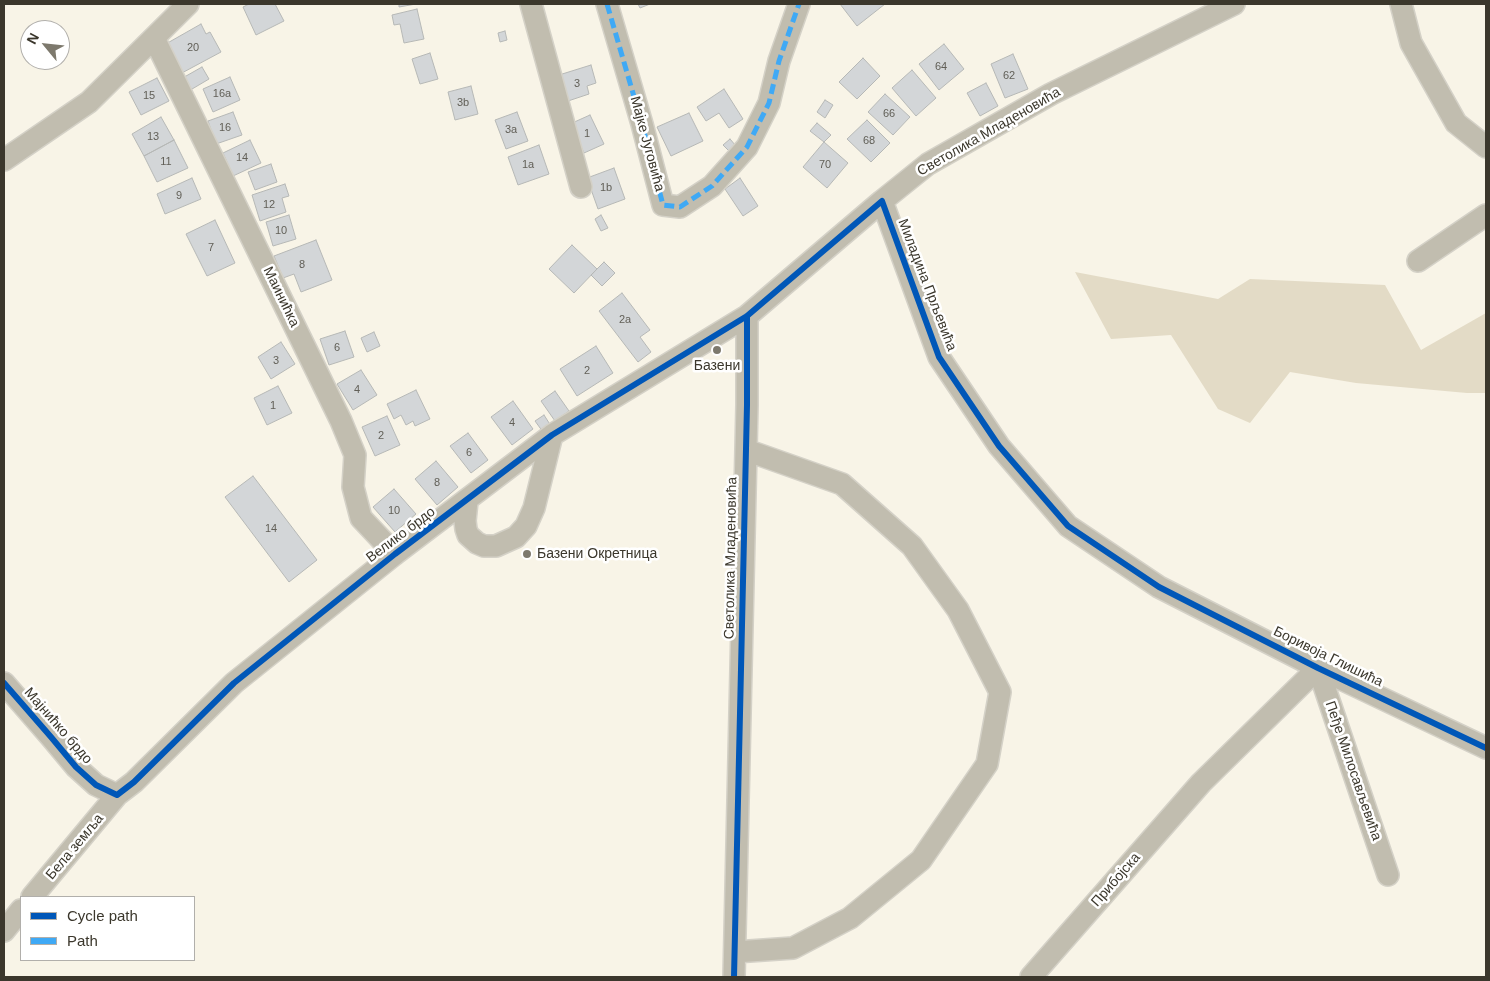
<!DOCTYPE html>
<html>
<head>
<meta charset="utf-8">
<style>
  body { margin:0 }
  #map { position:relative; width:1490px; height:981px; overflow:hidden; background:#f8f4e7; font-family:Helvetica,sans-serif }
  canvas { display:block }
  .frame { position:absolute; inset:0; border:5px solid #3b372c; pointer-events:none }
  .legend { position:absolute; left:20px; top:896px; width:175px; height:65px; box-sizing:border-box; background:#fff; border:1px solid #b1afab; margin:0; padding:6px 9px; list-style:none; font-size:15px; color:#3b372c }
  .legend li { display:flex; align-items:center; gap:10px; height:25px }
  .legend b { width:25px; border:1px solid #b1afab }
  .north { position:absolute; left:20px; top:20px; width:50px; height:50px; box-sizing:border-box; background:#fff; border:1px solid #b1afab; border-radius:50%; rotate:298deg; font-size:14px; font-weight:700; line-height:20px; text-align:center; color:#3b372c }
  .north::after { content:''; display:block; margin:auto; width:18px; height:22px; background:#7d796d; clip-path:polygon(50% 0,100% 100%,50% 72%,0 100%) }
</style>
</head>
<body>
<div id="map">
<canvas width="1490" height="981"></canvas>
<div class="frame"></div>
<ul class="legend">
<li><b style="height:6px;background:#0057b8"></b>Cycle path</li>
<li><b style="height:6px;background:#3fa9f5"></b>Path</li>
</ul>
<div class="north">N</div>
</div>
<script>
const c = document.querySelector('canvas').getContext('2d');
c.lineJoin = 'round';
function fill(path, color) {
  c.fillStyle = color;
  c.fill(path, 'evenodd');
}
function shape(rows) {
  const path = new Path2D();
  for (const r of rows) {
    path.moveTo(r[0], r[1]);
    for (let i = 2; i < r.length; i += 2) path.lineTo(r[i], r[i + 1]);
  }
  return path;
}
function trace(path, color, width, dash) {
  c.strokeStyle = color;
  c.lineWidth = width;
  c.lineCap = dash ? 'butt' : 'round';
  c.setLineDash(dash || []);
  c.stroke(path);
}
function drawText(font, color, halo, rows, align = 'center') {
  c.font = font + ' Helvetica,sans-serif';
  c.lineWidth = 5;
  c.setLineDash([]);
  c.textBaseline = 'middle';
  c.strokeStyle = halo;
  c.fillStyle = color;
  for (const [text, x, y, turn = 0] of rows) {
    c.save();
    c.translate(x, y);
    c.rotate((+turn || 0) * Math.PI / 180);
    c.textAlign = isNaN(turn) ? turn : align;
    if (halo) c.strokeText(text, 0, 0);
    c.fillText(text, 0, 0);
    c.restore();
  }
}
fill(shape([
  [1075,272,1218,299,1250,279,1385,285,1421,350,1486,313,1486,393,1467,393,1356,383,1290,372,1250,423,1218,409,1171,335,1111,339]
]), '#e3dbc6');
const building = shape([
  [249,4,275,4,284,21,256,35,243,7,249,4],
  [399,4,416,4,399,7,399,4],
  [638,4,650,4,640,8,638,4],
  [840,4,885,4,857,26,840,4],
  [417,9,424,39,404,43,400,24,394,25,392,15,417,9],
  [201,24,206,34,210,32,221,52,180,74,164,45,201,24],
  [505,31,507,40,500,42,498,33,505,31],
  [944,44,964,69,939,90,919,64,944,44],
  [430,53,438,79,420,84,412,59,430,53],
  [1013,54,1028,89,1005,98,991,64,1013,54],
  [863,58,880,76,857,99,839,82,863,58],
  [591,65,596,83,587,86,589,94,568,101,559,75,591,65],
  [202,67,209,79,187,92,179,80,202,67],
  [912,70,936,98,916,116,892,88,912,70],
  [230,77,240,100,213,112,203,89,230,77],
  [157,78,169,101,141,115,129,92,157,78],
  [986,83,998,106,980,116,967,93,986,83],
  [471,86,478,114,455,120,448,92,471,86],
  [724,89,743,119,729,128,719,113,706,121,697,107,724,89],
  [885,94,910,117,893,135,868,112,885,94],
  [825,100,833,105,825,118,817,112,825,100],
  [233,112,242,135,216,144,208,121,233,112],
  [517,112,528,141,506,149,495,120,517,112],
  [689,113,703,141,671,156,657,127,689,113],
  [590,115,604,144,584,153,570,124,590,115],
  [161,117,174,140,144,156,132,134,161,117],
  [867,120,890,143,871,162,847,139,867,120],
  [817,123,831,135,824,142,810,131,817,123],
  [730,139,736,146,729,151,723,145,730,139],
  [174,140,188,168,157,182,144,156,174,140],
  [250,140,261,163,233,176,223,153,250,140],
  [824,142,848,163,827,188,803,167,824,142],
  [539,145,549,174,518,185,508,157,539,145],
  [271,164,277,182,255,190,248,172,271,164],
  [614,168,625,199,598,209,587,178,614,168],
  [192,178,201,199,165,214,157,194,192,178],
  [740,178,758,206,743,216,725,189,740,178],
  [285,184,289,196,282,198,286,212,260,221,252,195,285,184],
  [289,215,296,239,273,246,266,222,289,215],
  [601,215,608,228,601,231,595,219,601,215],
  [215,220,235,263,207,276,186,234,215,220],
  [316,240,332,280,301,292,294,274,283,278,274,256,316,240],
  [572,245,597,269,574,293,549,269,572,245],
  [604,262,615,273,602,286,591,275,604,262],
  [622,293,650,330,640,337,651,352,638,362,599,311,622,293],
  [345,331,354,357,329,365,320,339,345,331],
  [374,332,380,346,367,352,361,338,374,332],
  [281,342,295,364,271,379,258,357,281,342],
  [596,346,613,373,577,396,560,369,596,346],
  [361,370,377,395,353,410,337,384,361,370],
  [278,386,292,413,267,425,254,398,278,386],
  [416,390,430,419,415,426,413,421,406,425,401,415,394,419,387,404,416,390],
  [555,391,569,411,555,421,541,401,555,391],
  [513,401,533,429,512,445,491,417,513,401],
  [544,415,551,426,543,432,535,421,544,415],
  [387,416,400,445,375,456,362,427,387,416],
  [468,433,488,460,471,473,450,446,468,433],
  [436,461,458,487,437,505,415,479,436,461],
  [253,476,317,560,289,582,225,497,253,476],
  [394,489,416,514,395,532,373,507,394,489]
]);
fill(building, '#d3d6d8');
trace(building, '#b6b8b6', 1);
const minor = shape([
  [531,4,581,187],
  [607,4,642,124,663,205,680,207,712,186,747,147,769,103,779,61,799,4],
  [1401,4,1411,43,1456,123,1486,147],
  [154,38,341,421,355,455,353,487,361,518,395,554],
  [4,160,89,102,188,4],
  [882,201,939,357,999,446,1068,526,1159,587,1318,668,1486,748],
  [1418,261,1486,215],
  [467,501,465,521,466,529,468,535,477,543,484,546,496,546,516,537,526,526,534,508,552,435],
  [4,683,51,737,76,767,96,785,117,795,134,782,234,683,395,554,552,435,747,316,882,201,928,164,1051,94,1234,4],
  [32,897,117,795],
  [4,931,21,910],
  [735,952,793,948,850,918,921,860,987,764,1000,692,958,610,912,546,842,484,746,450],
  [734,977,747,405,747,316],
  [1031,977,1201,783,1318,668,1388,875]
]);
trace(minor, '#d4d1c7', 24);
trace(minor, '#c1bdaf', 21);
trace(shape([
  [607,4,642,124,663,205,680,207,712,186,747,147,769,103,779,61,799,4]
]), '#3fa9f5', 5, [10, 5]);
trace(shape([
  [4,683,51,737,76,767,96,785,117,795,134,782,234,683,395,554,552,435,747,316,882,201,939,357,999,446,1068,526,1159,587,1318,668,1486,748],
  [734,977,747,405,747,316]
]), '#0057b8', 6);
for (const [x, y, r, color] of [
  [717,350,5,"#7d796d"],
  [527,554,5,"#7d796d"]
]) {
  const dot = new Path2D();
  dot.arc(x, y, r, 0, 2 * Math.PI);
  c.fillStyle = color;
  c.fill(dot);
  trace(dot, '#fff', 2);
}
drawText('11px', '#615f57', null, [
  ["20",193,48],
  ["64",941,67],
  ["62",1009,76],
  ["3",577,84],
  ["16a",222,94],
  ["15",149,96],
  ["3b",463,103],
  ["66",889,114],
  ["16",225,128],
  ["3a",511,130],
  ["1",587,134],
  ["13",153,137],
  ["68",869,141],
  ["14",242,158],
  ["11",166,162],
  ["1a",528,165],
  ["70",825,165],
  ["1b",606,188],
  ["9",179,196],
  ["12",269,205],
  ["10",281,231],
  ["7",211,248],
  ["8",302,265],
  ["2a",625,320],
  ["6",337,348],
  ["3",276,361],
  ["2",587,371],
  ["4",357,390],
  ["1",273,406],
  ["4",512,423],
  ["2",381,436],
  ["6",469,453],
  ["8",437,483],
  ["10",394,511],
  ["14",271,529]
]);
drawText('14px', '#3b372c', '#fff', [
  ["Светолика Младеновића",989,132,-30],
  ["Мајке Југовића",647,144,75],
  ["Миладина Прљевића",927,285,69],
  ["Маинићка",281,297,64],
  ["Велико брдо",401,535,-37],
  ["Светолика Младеновића",731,558,-89],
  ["Боривоја Глишића",1328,657,26],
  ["Мајнићко брдо",58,726,49],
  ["Пеђе Милосављевића",1353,771,71],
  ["Бела земља",75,847,-50],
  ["Прибојска",1116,880,-49]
]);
drawText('14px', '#3b372c', '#fff', [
  ["Базени",717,366],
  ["Базени Окретница",537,554,"left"]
]);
</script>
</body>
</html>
